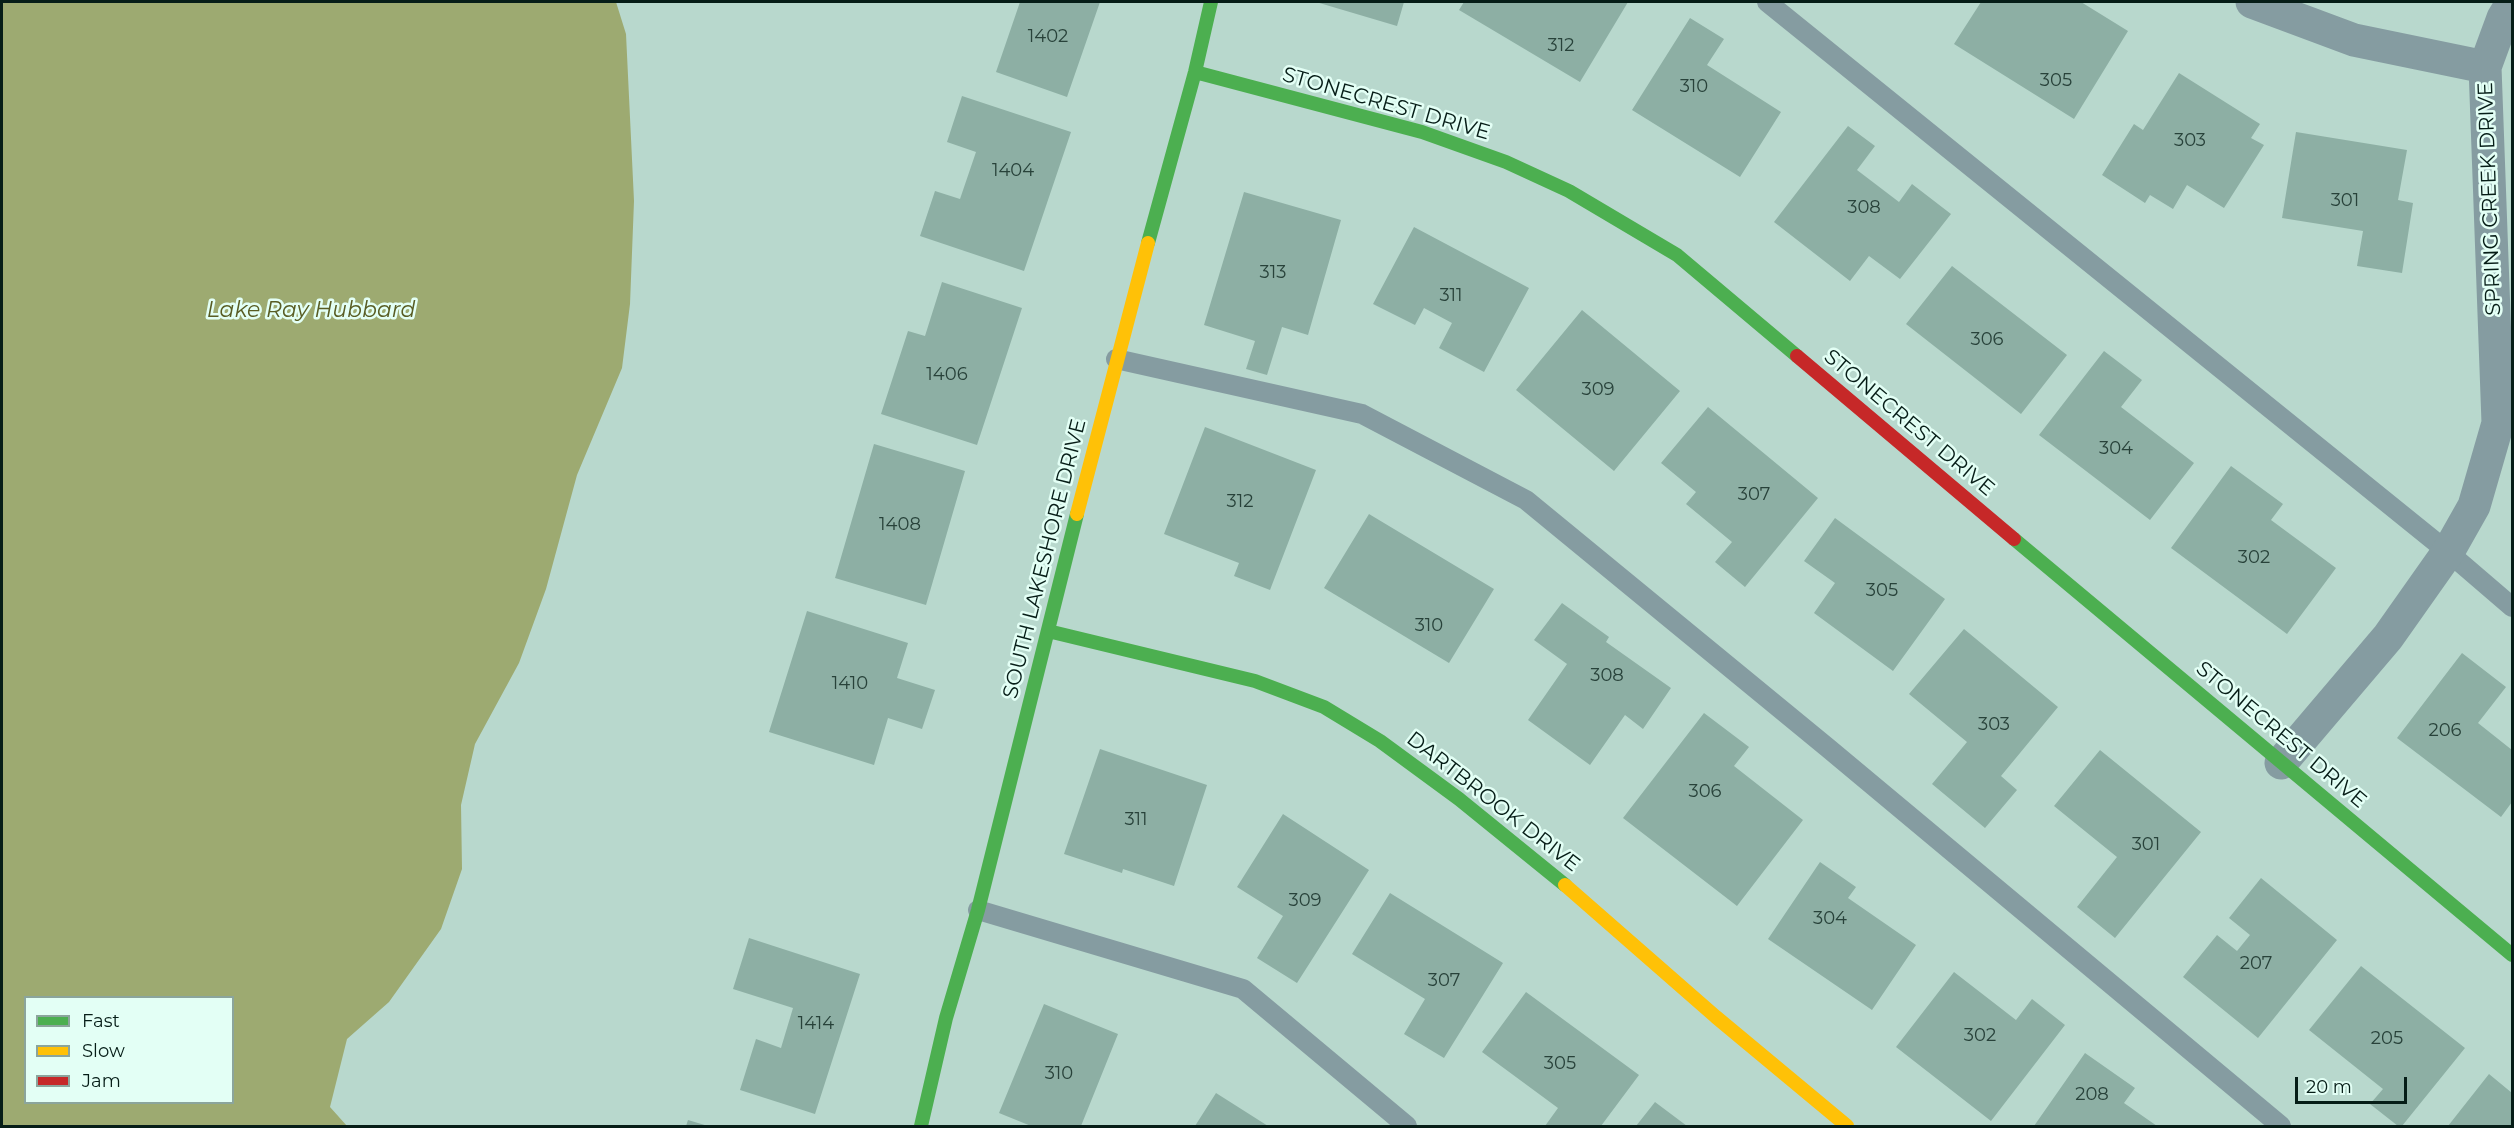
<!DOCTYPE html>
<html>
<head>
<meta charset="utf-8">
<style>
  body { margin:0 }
  #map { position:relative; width:2514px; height:1128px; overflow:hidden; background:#b8d8cd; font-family:Montserrat,sans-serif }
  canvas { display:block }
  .frame { position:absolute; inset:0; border:3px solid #061d17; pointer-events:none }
  .legend { position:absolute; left:24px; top:996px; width:210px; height:108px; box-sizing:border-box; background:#e3fff5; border:2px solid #8ba59c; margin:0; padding:8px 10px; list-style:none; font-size:18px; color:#061d17 }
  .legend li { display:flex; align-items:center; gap:12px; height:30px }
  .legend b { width:30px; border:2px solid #8ba59c }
  .scale { position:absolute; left:2295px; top:1077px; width:112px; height:27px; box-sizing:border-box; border:3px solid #061d17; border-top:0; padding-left:8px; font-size:18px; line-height:21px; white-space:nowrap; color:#061d17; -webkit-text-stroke:4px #e3fff5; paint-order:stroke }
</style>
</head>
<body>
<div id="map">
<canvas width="2514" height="1128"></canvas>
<div class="frame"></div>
<ul class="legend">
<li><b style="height:8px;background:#4caf50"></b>Fast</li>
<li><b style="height:8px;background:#ffc107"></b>Slow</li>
<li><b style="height:8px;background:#c62828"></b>Jam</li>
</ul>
<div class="scale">20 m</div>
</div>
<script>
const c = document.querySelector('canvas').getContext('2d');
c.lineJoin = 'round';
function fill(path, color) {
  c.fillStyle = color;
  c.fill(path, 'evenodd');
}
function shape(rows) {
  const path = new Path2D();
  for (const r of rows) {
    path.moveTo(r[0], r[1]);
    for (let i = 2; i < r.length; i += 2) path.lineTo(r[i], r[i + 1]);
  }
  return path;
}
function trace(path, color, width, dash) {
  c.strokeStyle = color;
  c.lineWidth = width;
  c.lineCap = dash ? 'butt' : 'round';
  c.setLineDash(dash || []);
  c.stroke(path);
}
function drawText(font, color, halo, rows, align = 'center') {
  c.font = font + ' Montserrat,sans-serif';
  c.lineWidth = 5;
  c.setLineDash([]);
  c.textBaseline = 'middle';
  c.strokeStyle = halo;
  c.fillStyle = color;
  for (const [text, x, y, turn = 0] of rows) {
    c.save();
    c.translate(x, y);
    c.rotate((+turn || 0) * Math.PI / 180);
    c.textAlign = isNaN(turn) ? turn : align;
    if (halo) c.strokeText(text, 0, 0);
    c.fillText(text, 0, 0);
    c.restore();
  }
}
fill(shape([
  [2,2,616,2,626,34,634,201,630,304,622,368,577,475,546,589,519,663,475,744,461,805,462,869,441,929,389,1002,347,1039,330,1107,347,1126,2,1126],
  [26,998,232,998,232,1102,26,1102]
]), '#9daa71');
fill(shape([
  [1020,2,1100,2,1067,97,996,72],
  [1316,2,1404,2,1397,26],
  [1464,2,1628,2,1580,82,1459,10],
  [1981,2,2081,2,2128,31,2074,119,1954,44],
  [1690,18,1724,39,1707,65,1781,112,1740,177,1632,110],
  [2179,73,2260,124,2251,138,2264,145,2224,208,2187,185,2173,209,2150,195,2145,203,2102,175,2134,124,2143,130],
  [962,96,1071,132,1024,271,920,236,935,191,960,199,976,152,947,142],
  [1848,126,1875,146,1857,170,1899,202,1912,184,1951,214,1900,279,1869,256,1850,281,1774,222],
  [2296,132,2407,150,2398,200,2413,203,2402,273,2357,266,2363,231,2282,218],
  [1244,192,1341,220,1308,335,1282,327,1267,375,1246,369,1255,341,1204,325],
  [1414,227,1529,288,1484,372,1439,348,1452,323,1424,308,1415,325,1373,304],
  [1952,266,2067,355,2021,414,1906,324],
  [942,282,1022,308,977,445,881,414,908,331,925,336],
  [1582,310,1680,391,1614,471,1516,390],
  [2104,351,2142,380,2121,407,2194,463,2150,520,2039,435],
  [1708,407,1818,498,1745,587,1715,562,1732,542,1686,504,1696,492,1661,463],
  [1205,427,1316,470,1270,590,1234,576,1239,563,1164,534],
  [874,444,965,471,926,605,835,578],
  [2231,466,2283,504,2271,520,2336,568,2287,634,2171,548],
  [1369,514,1494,589,1449,663,1324,588],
  [1835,518,1945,599,1893,671,1814,613,1835,583,1804,561],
  [1562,603,1609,637,1606,642,1671,688,1643,729,1625,715,1590,765,1528,720,1567,664,1534,640],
  [807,611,908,643,897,678,935,690,922,729,888,718,874,765,769,732],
  [1964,629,2058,707,2001,776,2017,790,1985,828,1932,784,1967,742,1909,694],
  [2462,653,2506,687,2478,723,2512,750,2512,802,2501,817,2397,738],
  [1704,713,1749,747,1734,766,1803,820,1737,906,1623,818],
  [1100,749,1207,785,1174,886,1123,869,1122,873,1064,854],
  [2100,750,2201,832,2115,938,2077,907,2117,857,2054,806],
  [1283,814,1369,870,1297,983,1257,958,1283,916,1237,887],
  [1820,862,1856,887,1848,898,1916,945,1872,1010,1768,939],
  [2261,878,2337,940,2258,1038,2183,977,2217,935,2237,951,2250,935,2229,918],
  [1390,893,1503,963,1444,1058,1404,1034,1425,999,1352,954],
  [749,938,860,974,815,1114,740,1090,756,1039,781,1048,793,1008,733,989],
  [2361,966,2465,1048,2402,1126,2398,1126,2370,1104,2383,1089,2309,1030],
  [1954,972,2016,1020,2032,999,2065,1025,1991,1121,1896,1047],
  [1526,992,1639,1075,1601,1126,1545,1126,1558,1108,1482,1052],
  [1044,1004,1118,1034,1081,1126,1031,1126,999,1113],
  [2085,1053,2135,1088,2124,1103,2157,1126,2034,1126],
  [2489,1074,2512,1093,2512,1126,2448,1126],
  [1216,1093,1268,1126,1195,1126],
  [1655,1102,1687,1126,1636,1126],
  [688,1120,708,1126,686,1126]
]), '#8dafa4');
trace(shape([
  [1767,2,2448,552,2512,607],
  [1116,359,1362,414,1526,500,1828,748,2281,1126],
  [978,910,1243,989,1407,1126]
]), '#859ca1', 20);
trace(shape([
  [2252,2,2354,40,2485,67],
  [2281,763,2388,637,2448,552,2474,506,2498,423,2485,67,2503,18,2512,3]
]), '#859ca1', 33);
trace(shape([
  [1195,72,1422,132,1506,162,1569,191,1677,255,1797,356],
  [1148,243,1195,72,1211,2],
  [2014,539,2512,955],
  [1048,631,1255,681,1324,707,1380,741,1459,799,1565,885],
  [921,1126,946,1018,978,910,1077,514]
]), '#4caf50', 14);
trace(shape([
  [1077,514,1148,243],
  [1565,885,1716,1017,1847,1126]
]), '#ffc107', 14);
trace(shape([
  [1797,356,2014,539]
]), '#c62828', 14);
drawText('18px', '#28423a', null, [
  ["1402",1048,37],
  ["312",1561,46],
  ["305",2056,81],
  ["310",1694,87],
  ["303",2190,141],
  ["1404",1013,171],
  ["301",2345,201],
  ["308",1864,208],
  ["313",1273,273],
  ["311",1451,296],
  ["306",1987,340],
  ["1406",947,375],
  ["309",1598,390],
  ["304",2116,449],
  ["307",1754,495],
  ["312",1240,502],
  ["1408",900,525],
  ["302",2254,558],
  ["305",1882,591],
  ["310",1429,626],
  ["308",1607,676],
  ["1410",850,684],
  ["303",1994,725],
  ["206",2445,731],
  ["306",1705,792],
  ["311",1136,820],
  ["301",2146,845],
  ["309",1305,901],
  ["304",1830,919],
  ["207",2256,964],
  ["307",1444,981],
  ["1414",816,1024],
  ["302",1980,1036],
  ["205",2387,1039],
  ["305",1560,1064],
  ["310",1059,1074],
  ["208",2092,1095]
]);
drawText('21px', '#061d17', '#e3fff5', [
  ["STONECREST DRIVE",1386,104,16],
  ["SPRING CREEK DRIVE",2490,199,-92],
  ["STONECREST DRIVE",1909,423,40],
  ["SOUTH LAKESHORE DRIVE",1045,559,-76],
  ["STONECREST DRIVE",2281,735,40],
  ["DARTBROOK DRIVE",1493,802,38]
]);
drawText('italic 22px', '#585c23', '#e3fff5', [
  ["Lake Ray Hubbard",311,311]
]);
</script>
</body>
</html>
